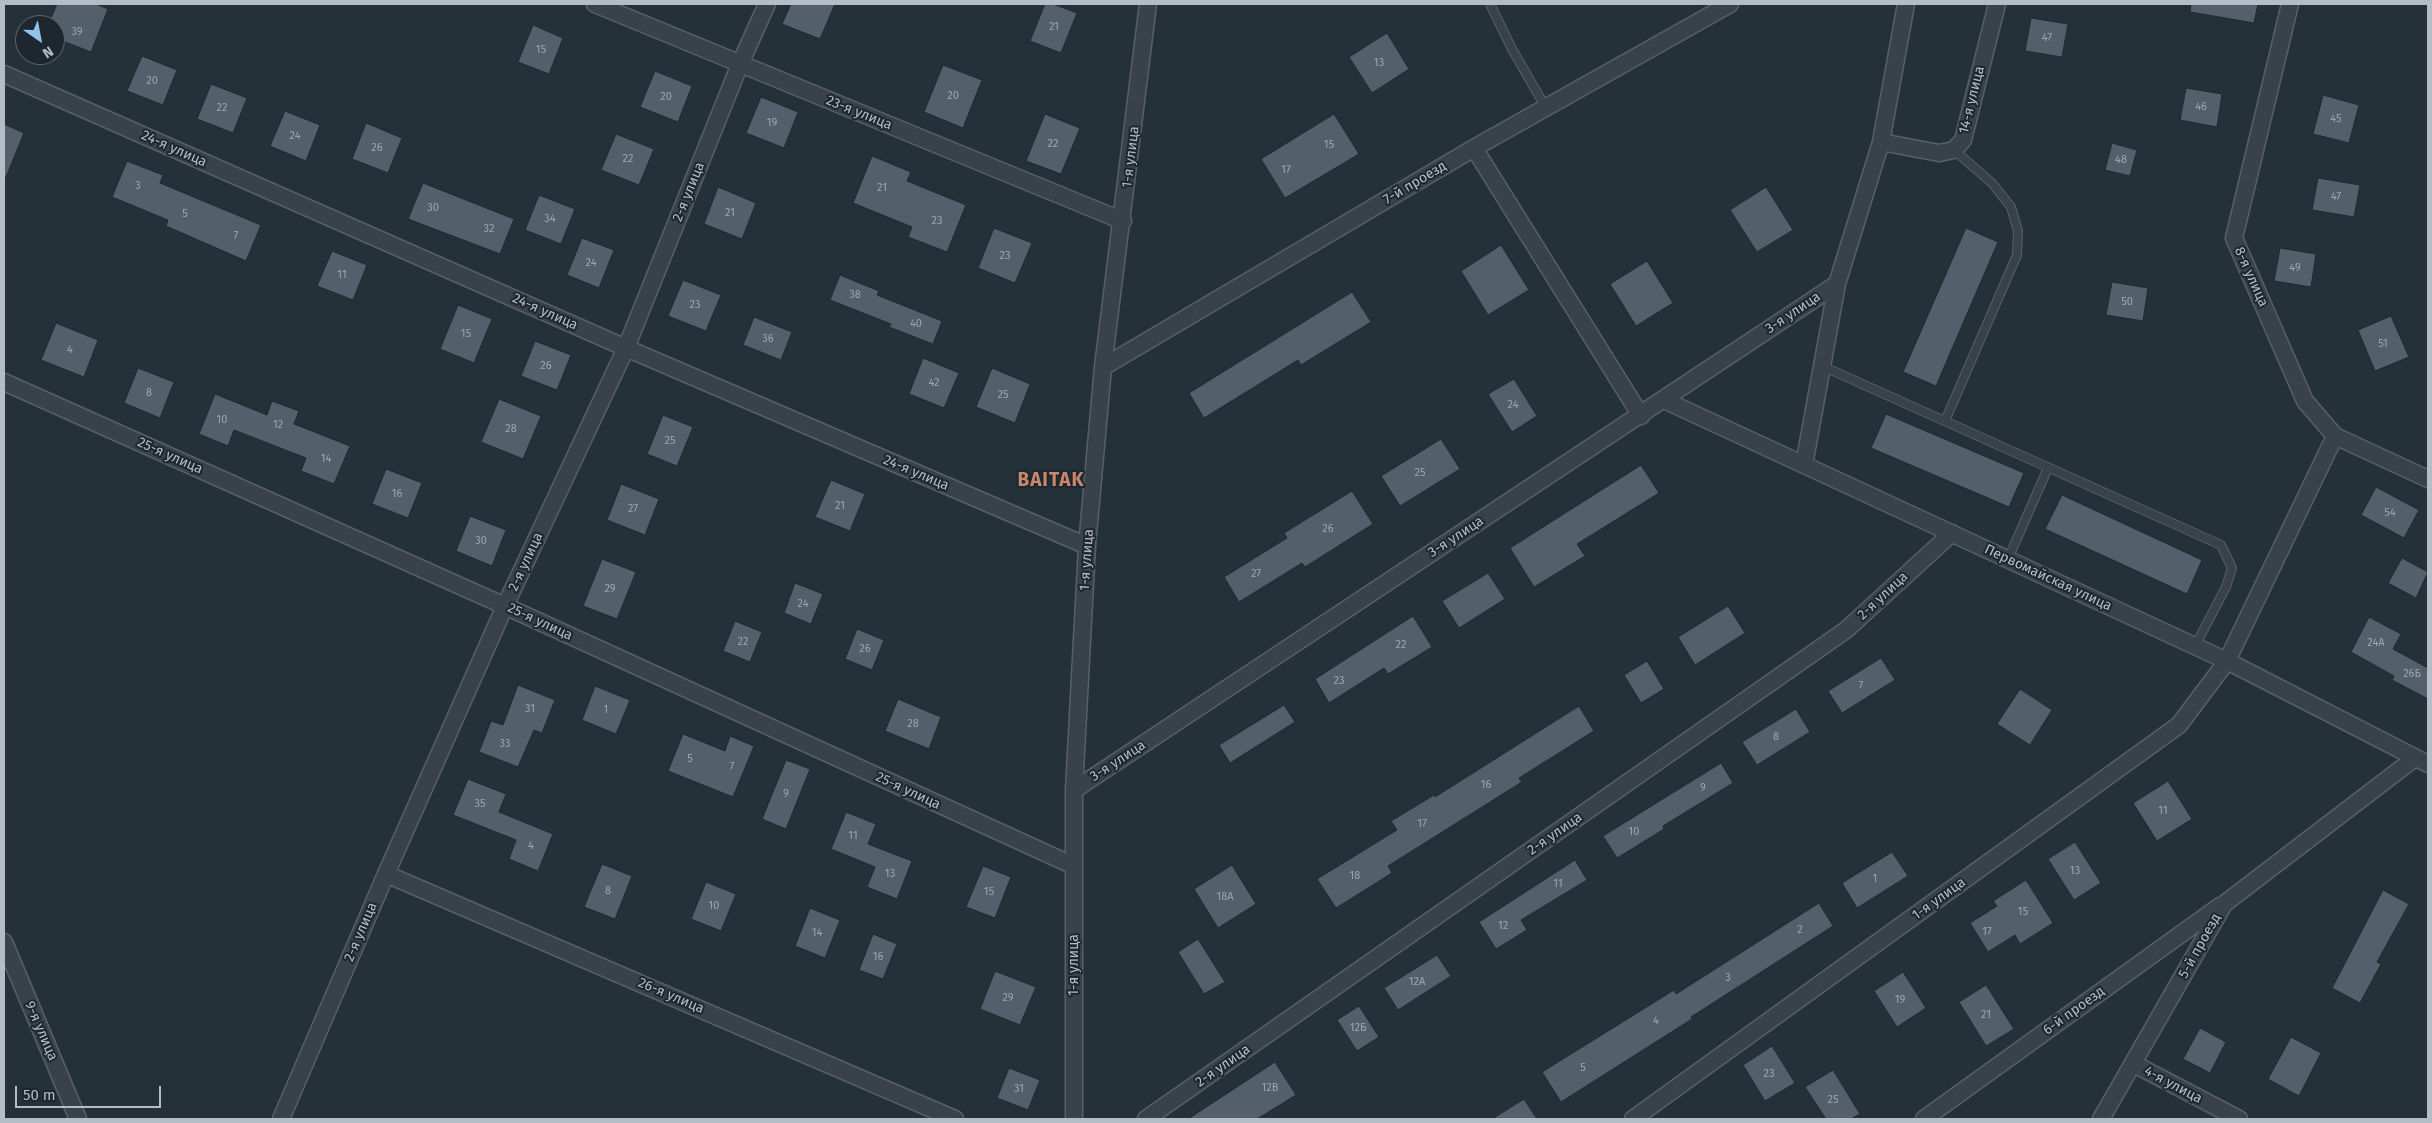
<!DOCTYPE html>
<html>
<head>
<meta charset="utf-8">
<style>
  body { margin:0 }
  #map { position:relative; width:2432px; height:1123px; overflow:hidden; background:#253139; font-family:"Fira Sans",sans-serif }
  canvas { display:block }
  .frame { position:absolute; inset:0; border:5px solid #b4bdc5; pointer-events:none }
  .north { position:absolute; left:15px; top:15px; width:50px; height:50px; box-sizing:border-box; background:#1e272f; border:1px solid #5a636b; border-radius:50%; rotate:147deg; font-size:14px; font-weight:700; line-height:20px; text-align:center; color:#b4bdc5 }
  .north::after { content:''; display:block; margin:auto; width:18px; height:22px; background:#92c2ec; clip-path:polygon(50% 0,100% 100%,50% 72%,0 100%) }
  .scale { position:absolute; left:15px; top:1086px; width:146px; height:22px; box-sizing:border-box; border:2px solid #b4bdc5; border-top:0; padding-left:6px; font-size:15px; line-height:18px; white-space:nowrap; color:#b4bdc5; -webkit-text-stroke:4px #1e272f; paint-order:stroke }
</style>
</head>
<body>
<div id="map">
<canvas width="2432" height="1123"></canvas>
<div class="frame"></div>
<div class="north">N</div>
<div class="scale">50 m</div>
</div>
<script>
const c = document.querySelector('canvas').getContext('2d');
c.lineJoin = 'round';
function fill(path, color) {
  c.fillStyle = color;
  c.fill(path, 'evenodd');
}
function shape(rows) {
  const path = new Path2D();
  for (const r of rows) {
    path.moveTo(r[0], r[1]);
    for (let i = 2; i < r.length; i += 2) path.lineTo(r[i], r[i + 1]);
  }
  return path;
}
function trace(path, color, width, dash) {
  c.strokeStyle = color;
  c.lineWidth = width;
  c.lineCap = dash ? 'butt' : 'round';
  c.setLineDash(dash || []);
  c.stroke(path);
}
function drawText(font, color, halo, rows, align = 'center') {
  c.font = font + ' "Fira Sans",sans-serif';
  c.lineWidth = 4;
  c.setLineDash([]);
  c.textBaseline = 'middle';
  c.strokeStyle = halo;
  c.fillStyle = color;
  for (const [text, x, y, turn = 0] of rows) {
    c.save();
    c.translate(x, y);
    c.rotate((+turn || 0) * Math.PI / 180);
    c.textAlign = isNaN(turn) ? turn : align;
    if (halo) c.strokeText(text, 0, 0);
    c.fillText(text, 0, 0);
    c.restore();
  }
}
const building = shape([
  [57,4,96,4,108,9,91,52,55,38,55,25,48,25,57,4],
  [791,4,835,4,820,39,782,24,791,4],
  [1045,4,1053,4,1077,13,1061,53,1030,41,1045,4],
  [2191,4,2258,4,2254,23,2190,12,2191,4],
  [2031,18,2068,24,2062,57,2025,51,2031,18],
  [533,25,563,38,549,74,518,62,533,25],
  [1387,33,1409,69,1372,93,1349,57,1387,33],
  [142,56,177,70,163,105,127,91,142,56],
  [943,65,982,80,963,128,924,112,943,65],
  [655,71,692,86,678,122,640,107,655,71],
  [211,84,247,98,233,133,197,119,211,84],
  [2186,88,2222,94,2217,127,2180,120,2186,88],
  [2323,95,2359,105,2349,143,2313,134,2323,95],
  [761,97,798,112,784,148,746,133,761,97],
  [285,111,320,125,306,161,270,146,285,111],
  [1045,114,1080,128,1061,174,1026,161,1045,114],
  [1334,114,1359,154,1285,198,1261,159,1334,114],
  [366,123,402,138,388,173,352,159,366,123],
  [4,124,24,133,4,182,4,124],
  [616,134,654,149,639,185,601,170,616,134],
  [2112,143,2137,150,2130,176,2105,170,2112,143],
  [872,156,911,172,907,181,966,205,947,252,908,237,912,227,853,203,872,156],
  [127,161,163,175,160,183,261,225,246,261,166,226,168,220,112,197,127,161],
  [2318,178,2360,185,2354,217,2312,210,2318,178],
  [423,183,514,219,500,254,408,219,423,183],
  [718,187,756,203,742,239,704,224,718,187],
  [1766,187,1793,230,1757,252,1730,210,1766,187],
  [539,195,575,209,561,244,525,230,539,195],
  [994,228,1032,243,1015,283,978,268,994,228],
  [1966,228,1998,242,1936,386,1903,372,1966,228],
  [582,238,614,250,599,288,567,275,582,238],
  [1501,245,1529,290,1488,315,1461,271,1501,245],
  [2280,248,2316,254,2311,287,2274,281,2280,248],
  [332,251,367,265,353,300,317,286,332,251],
  [1647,261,1673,303,1636,326,1610,284,1647,261],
  [840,275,879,291,877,295,942,321,933,344,889,327,891,324,830,300,840,275],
  [683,280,721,295,706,331,668,316,683,280],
  [2112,282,2148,288,2143,321,2106,315,2112,282],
  [1352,292,1371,322,1301,365,1298,360,1204,418,1189,393,1352,292],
  [458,305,492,319,474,363,440,349,458,305],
  [2391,316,2409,357,2375,371,2358,330,2391,316],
  [754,317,792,332,781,360,743,345,754,317],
  [56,323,98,340,84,377,41,360,56,323],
  [535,341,571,355,557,390,521,376,535,341],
  [923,358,959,373,944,408,909,394,923,358],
  [138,368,174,382,160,418,124,403,138,368],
  [992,368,1030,384,1015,423,976,407,992,368],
  [1514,379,1537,416,1512,432,1488,394,1514,379],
  [215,394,267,415,272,401,299,411,294,424,350,446,334,484,301,471,306,458,234,430,228,446,199,434,215,394],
  [499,399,541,416,523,459,481,442,499,399],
  [1886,414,2024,473,2009,507,1871,448,1886,414],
  [663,415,693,427,677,466,647,454,663,415],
  [1441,439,1460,469,1400,506,1381,476,1441,439],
  [1641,465,1659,493,1577,544,1585,556,1534,587,1510,548,1641,465],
  [386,469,422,483,408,518,372,504,386,469],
  [831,480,865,494,850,531,815,517,831,480],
  [621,484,659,499,645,535,607,520,621,484],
  [2376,487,2419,510,2404,538,2361,515,2376,487],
  [1352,491,1373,524,1305,567,1302,563,1239,602,1224,577,1287,538,1284,533,1352,491],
  [2062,495,2202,560,2187,594,2045,529,2062,495],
  [470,516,506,530,492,566,456,551,470,516],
  [2402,558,2428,572,2416,598,2388,583,2402,558],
  [602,559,636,572,617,619,583,606,602,559],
  [1488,573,1505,599,1459,628,1442,601,1488,573],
  [795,583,823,594,811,624,784,613,795,583],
  [1728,606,1745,633,1695,665,1678,637,1728,606],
  [1413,616,1432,647,1388,674,1384,668,1329,703,1315,679,1413,616],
  [2369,617,2401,634,2393,649,2428,668,2428,699,2392,680,2394,676,2351,652,2369,617],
  [735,621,762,632,750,662,723,651,735,621],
  [857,629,884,640,872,670,845,659,857,629],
  [1881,658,1895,680,1842,713,1828,691,1881,658],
  [1647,661,1664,689,1641,703,1624,675,1647,661],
  [518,685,555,700,542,733,534,730,518,767,479,752,491,721,503,725,518,685],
  [595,686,630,700,616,734,582,720,595,686],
  [2020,689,2052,710,2030,745,1997,724,2020,689],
  [898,699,941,717,929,749,885,731,898,699],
  [1284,705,1295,722,1230,763,1219,745,1284,705],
  [1579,706,1594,731,1519,778,1522,782,1388,866,1392,873,1336,908,1317,879,1397,830,1391,821,1434,795,1435,797,1579,706],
  [1796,709,1810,732,1757,765,1742,742,1796,709],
  [683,734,725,751,730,736,754,746,733,797,668,771,683,734],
  [786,760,810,769,786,829,762,819,786,760],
  [1721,763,1733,783,1663,826,1664,829,1617,858,1603,836,1721,763],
  [468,779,506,794,499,812,553,834,538,871,509,859,516,840,453,815,468,779],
  [2168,781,2192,819,2157,841,2133,803,2168,781],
  [846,812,876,824,868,844,912,861,897,899,867,887,875,867,831,849,846,812],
  [2075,842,2101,883,2074,900,2048,859,2075,842],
  [1892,852,1908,876,1857,908,1842,883,1892,852],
  [1575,860,1587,880,1521,920,1527,930,1496,949,1479,922,1575,860],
  [602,864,632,876,615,919,584,907,602,864],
  [1232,865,1256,904,1218,928,1194,889,1232,865],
  [983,866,1011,877,995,918,966,907,983,866],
  [2026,880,2053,923,2020,944,2015,935,1988,952,1970,923,1997,906,1993,901,2026,880],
  [706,882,736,894,721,931,691,919,706,882],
  [2383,890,2409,904,2377,962,2381,964,2360,1003,2332,988,2383,890],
  [1819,903,1833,926,1691,1017,1692,1019,1561,1102,1542,1072,1674,990,1676,994,1819,903],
  [810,908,840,920,825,958,795,946,810,908],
  [873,934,897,944,883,979,859,970,873,934],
  [1198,939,1225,982,1204,994,1178,952,1198,939],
  [1437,955,1451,976,1398,1010,1384,988,1437,955],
  [995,971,1036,987,1020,1025,980,1009,995,971],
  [1903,972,1926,1008,1897,1027,1874,991,1903,972],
  [1986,985,2014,1029,1986,1046,1959,1002,1986,985],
  [1359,1006,1379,1037,1357,1051,1337,1020,1359,1006],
  [2200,1028,2226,1042,2210,1073,2183,1059,2200,1028],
  [2291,1037,2321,1053,2299,1096,2268,1079,2291,1037],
  [1772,1046,1795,1083,1765,1101,1743,1065,1772,1046],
  [1275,1062,1296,1095,1257,1119,1188,1119,1275,1062],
  [1009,1068,1040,1080,1028,1110,997,1098,1009,1068],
  [1833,1070,1860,1114,1851,1119,1826,1119,1805,1087,1833,1070],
  [1524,1099,1537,1119,1492,1119,1524,1099]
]);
fill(building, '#535f6a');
trace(building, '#202931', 1);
const lane = shape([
  [1490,4,1512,49,1546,108],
  [1822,366,2221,545,2232,568,2226,587,2195,646],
  [1945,421,2017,255,2018,231,2011,207,1992,183,1954,150],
  [2008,559,2048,468]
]);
const street = shape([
  [595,4,1123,221],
  [2290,4,2234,238,2305,401,2335,436,2428,479],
  [4,74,626,348,1087,546],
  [1881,142,1939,153,1954,150,1963,140,1997,4],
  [1474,148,1641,416],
  [1103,367,1474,148,1730,4],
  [4,382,505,606,1074,866],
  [1664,400,2227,661,2428,764],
  [1804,465,1837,284,1881,142,1906,4],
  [1074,790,1837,284],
  [386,874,955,1119],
  [4,942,78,1119],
  [2134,1064,2239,1119],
  [281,1119,386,874,505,606,626,348,740,64,767,4],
  [1074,1119,1074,790,1087,546,1103,367,1148,4],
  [1146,1119,1846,630,1952,533],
  [1633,1119,2179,725,2227,661,2335,436],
  [1924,1119,2220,906],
  [2101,1119,2224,904,2415,758]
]);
trace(lane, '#576068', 10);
trace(street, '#576068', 19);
trace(lane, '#39424a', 8);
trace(street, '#39424a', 16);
drawText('11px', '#9ca6ae', null, [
  ["21",1054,27],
  ["39",77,32],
  ["47",2047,38],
  ["15",541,50],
  ["13",1379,63],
  ["20",152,81],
  ["20",953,96],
  ["20",666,97],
  ["46",2201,107],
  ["22",222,108],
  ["45",2336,119],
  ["19",772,123],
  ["24",295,136],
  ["22",1053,144],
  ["15",1329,145],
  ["26",377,148],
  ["22",628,159],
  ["48",2121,160],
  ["17",1286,170],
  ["3",138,186],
  ["21",882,188],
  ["47",2336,197],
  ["30",433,208],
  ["21",730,213],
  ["5",185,214],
  ["34",550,219],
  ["23",937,221],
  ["32",489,229],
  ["7",236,236],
  ["23",1005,256],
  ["24",591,263],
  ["49",2295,268],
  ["11",342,275],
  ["38",855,295],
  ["50",2127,302],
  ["23",695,305],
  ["40",916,324],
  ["15",466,334],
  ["36",768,339],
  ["51",2383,344],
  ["4",70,350],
  ["26",546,366],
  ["42",934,383],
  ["8",149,393],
  ["25",1003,395],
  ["24",1513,405],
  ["10",222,420],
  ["12",278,425],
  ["28",511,429],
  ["25",670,441],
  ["14",326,459],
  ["25",1420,473],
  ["16",397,494],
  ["21",840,506],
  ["27",633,509],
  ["54",2390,513],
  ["26",1328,529],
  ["30",481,541],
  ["27",1256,574],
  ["29",610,589],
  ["24",803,604],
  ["22",743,642],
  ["24А",2376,643],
  ["22",1401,645],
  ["26",865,649],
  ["26Б",2412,674],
  ["23",1339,681],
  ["7",1861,686],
  ["31",530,709],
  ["1",606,710],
  ["28",913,724],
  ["8",1776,737],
  ["33",505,744],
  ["5",690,759],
  ["7",732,767],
  ["16",1486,785],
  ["9",1703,788],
  ["9",786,794],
  ["35",480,804],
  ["11",2163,811],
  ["17",1422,824],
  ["10",1634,832],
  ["11",853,836],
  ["4",531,846],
  ["13",2075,871],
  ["13",890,874],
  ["18",1355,876],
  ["1",1875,879],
  ["11",1558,884],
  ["8",608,891],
  ["15",989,892],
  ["18А",1225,897],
  ["10",714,906],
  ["15",2023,912],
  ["12",1503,926],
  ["2",1800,930],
  ["17",1987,932],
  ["14",817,933],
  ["16",878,957],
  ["3",1728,978],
  ["12А",1417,982],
  ["29",1008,998],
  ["19",1900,1000],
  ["21",1986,1015],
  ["4",1656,1021],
  ["12Б",1358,1028],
  ["5",1583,1068],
  ["23",1769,1074],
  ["12В",1270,1088],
  ["31",1019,1089],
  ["25",1833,1100]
]);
drawText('14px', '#b4bdc5', '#1e272f', [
  ["14-я улица",1972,100,-76],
  ["23-я улица",859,113,22],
  ["24-я улица",174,149,24],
  ["1-я улица",1131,157,-83],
  ["7-й проезд",1415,183,-31],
  ["2-я улица",689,192,-68],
  ["8-я улица",2251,277,66],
  ["24-я улица",545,312,24],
  ["3-я улица",1793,313,-34],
  ["25-я улица",170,456,24],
  ["24-я улица",916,473,23],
  ["3-я улица",1456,537,-33],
  ["1-я улица",1087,560,-86],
  ["2-я улица",526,562,-65],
  ["Первомайская улица",2048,578,25],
  ["2-я улица",1883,596,-43],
  ["25-я улица",540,622,25],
  ["3-я улица",1118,761,-33],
  ["25-я улица",908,791,25],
  ["2-я улица",1555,834,-35],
  ["1-я улица",1939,899,-36],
  ["2-я улица",361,932,-67],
  ["5-й проезд",2200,946,-61],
  ["1-я улица",1074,965,-90],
  ["26-я улица",671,996,23],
  ["6-й проезд",2074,1011,-36],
  ["9-я улица",41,1031,67],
  ["2-я улица",1223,1066,-35],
  ["4-я улица",2173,1085,28]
]);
c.letterSpacing = '1px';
drawText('bold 19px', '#c8876c', '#1e272f', [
  ["BAITAK",1051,481]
]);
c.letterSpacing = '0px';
</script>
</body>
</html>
